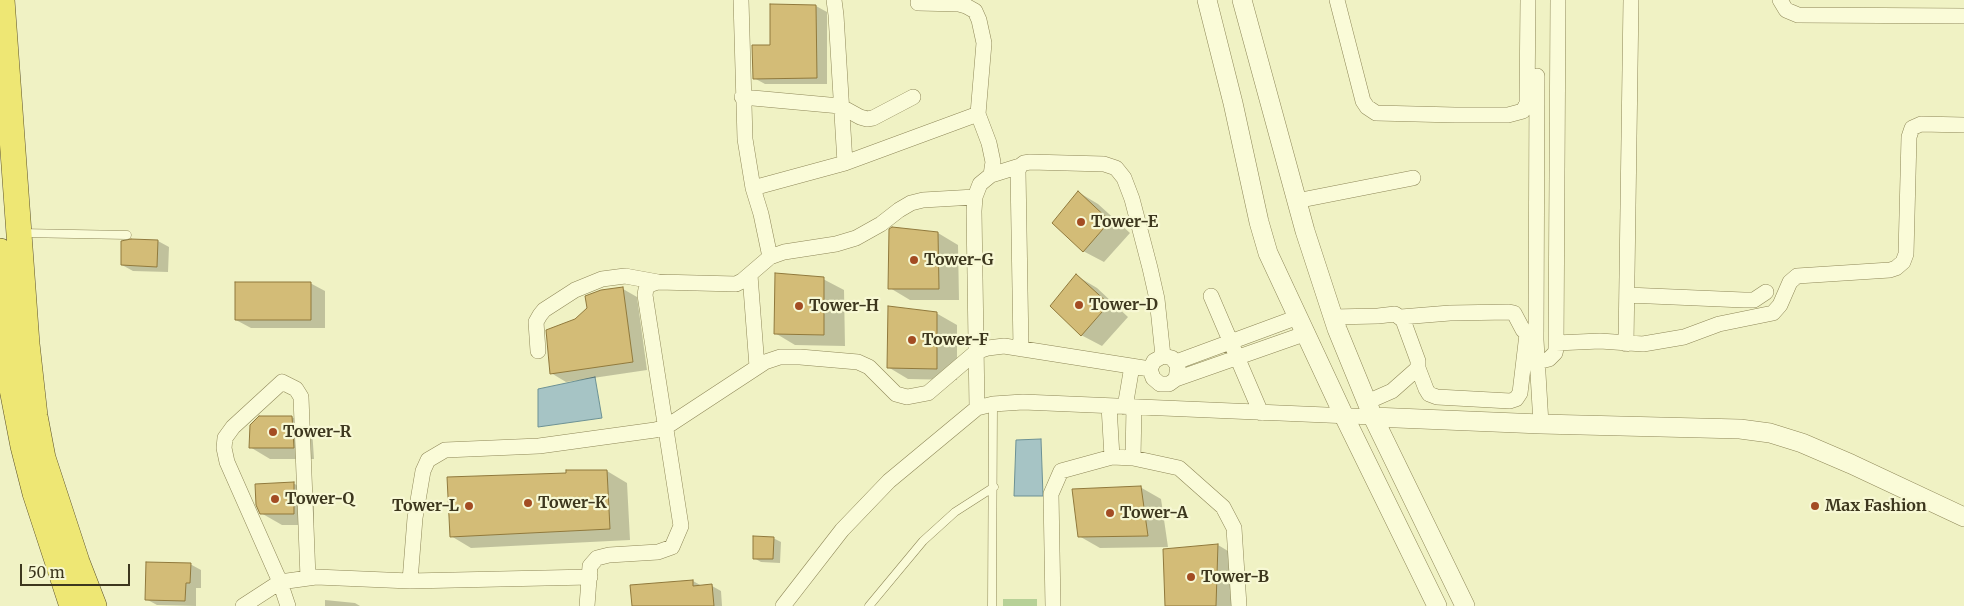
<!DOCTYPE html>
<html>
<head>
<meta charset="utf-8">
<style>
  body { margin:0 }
  #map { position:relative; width:1964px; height:606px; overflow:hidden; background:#f0f2c4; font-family:Merriweather,serif }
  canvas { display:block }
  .scale { position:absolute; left:20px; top:564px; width:110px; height:22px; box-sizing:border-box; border:2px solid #3d371e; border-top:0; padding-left:6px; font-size:15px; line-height:18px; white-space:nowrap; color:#3d371e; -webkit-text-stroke:4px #f7f8d4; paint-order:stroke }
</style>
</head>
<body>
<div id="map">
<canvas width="1964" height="606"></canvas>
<div class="scale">50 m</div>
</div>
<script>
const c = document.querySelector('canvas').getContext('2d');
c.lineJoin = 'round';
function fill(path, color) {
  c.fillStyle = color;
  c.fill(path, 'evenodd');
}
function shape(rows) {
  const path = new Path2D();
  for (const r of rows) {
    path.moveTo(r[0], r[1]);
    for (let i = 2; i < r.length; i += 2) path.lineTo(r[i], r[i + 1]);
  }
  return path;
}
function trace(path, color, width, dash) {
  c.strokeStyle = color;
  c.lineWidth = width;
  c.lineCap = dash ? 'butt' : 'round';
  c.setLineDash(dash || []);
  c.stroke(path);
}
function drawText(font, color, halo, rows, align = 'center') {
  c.font = font + ' Merriweather,serif';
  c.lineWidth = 4.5;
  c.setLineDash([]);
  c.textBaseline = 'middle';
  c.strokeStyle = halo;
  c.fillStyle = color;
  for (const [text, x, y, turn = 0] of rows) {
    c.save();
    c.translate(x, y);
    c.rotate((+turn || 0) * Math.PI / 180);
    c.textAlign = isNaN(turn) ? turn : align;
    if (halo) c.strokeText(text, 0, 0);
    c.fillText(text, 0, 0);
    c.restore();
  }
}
fill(shape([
  [1003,599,1037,599,1037,606,1003,606]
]), '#b7d197');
const water = shape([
  [595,377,602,418,538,427,538,389,595,377],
  [1041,439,1043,496,1014,496,1016,440,1041,439]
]);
fill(water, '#a6c4c5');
trace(water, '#6c9194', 1);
fill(shape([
  [816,6,827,12,827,84,765,84,754,78,771,46],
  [1078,192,1098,204,1130,233,1104,262,1083,251],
  [938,233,958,245,959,300,910,300,890,288],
  [158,241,169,247,168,272,133,271,122,265],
  [1077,276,1097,288,1128,317,1102,346,1081,335],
  [823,279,844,290,845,346,795,345,775,333],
  [310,283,325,291,325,328,251,328,236,320],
  [623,289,637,297,647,370,566,382,551,373,576,320],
  [936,313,957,325,957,380,908,379,888,367],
  [292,417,312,429,314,459,270,459,250,447],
  [607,471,627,483,630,540,471,548,451,536,567,475,567,472],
  [293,483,314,495,314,525,282,525,261,513],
  [1140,487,1161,499,1168,547,1100,548,1079,536],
  [773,538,781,542,780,563,761,562,754,558],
  [1218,545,1238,557,1237,606,1166,606],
  [190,564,201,570,201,588,196,588,196,606,157,605,146,599],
  [693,581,702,586,712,586,721,591,722,606,634,606],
  [325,600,355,603,360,606,325,606]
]), '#0003');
const building = shape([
  [770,4,816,5,817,78,753,79,752,45,770,45,770,4],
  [1078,191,1110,221,1083,252,1052,223,1078,191],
  [892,227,938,232,939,289,888,289,889,229,892,227],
  [131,239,158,240,157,267,121,265,121,241,131,239],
  [775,273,824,277,824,335,774,334,775,273],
  [1076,274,1109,304,1081,336,1050,306,1076,274],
  [235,282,311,282,311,320,235,320,235,282],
  [623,287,633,362,550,374,546,330,575,319,587,308,585,296,601,290,623,287],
  [888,306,937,312,937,369,887,368,888,306],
  [259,416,292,416,294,448,249,448,250,425,259,416],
  [566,470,607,470,610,529,450,537,447,477,566,473,566,470],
  [294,482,294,514,260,514,256,505,255,484,294,482],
  [1141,486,1148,536,1078,537,1072,489,1141,486],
  [753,536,774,537,773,559,753,559,753,536],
  [1218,544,1216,606,1165,606,1163,549,1218,544],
  [146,562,191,563,190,583,186,583,185,601,145,600,146,562],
  [693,580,693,586,712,584,714,606,632,606,630,585,693,580]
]);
fill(building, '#d3bc77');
trace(building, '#90793c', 1);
const service = shape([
  [21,233,127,235],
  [869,606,923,541,955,512,994,487],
  [992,606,993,404]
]);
const minor = shape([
  [741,0,745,139,753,188,761,214,770,257],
  [1337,0,1363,101,1367,107,1376,113,1455,115,1508,115,1523,111,1527,103,1528,0],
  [1780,0,1786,10,1798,15,1964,16],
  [918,3,959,4,966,6,975,11,979,20,984,43,978,114,989,143,993,162,991,175,980,184,975,197,974,211,977,408],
  [1537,76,1536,340,1541,424],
  [742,97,840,106,860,117,867,119,873,118,913,97],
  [845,163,978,114],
  [991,175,1020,166],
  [753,188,845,163,836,15,834,0],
  [1296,201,1413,178],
  [750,275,757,367],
  [1627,295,1744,300,1754,300,1766,292],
  [1211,296,1261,413],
  [1333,317,1378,316,1395,314,1403,320,1418,361,1418,368,1392,391,1367,402],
  [1401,317,1450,313,1509,312,1514,313,1523,330,1535,339],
  [1556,343,1600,341,1643,344,1684,337,1719,324,1773,313,1780,305,1790,282,1797,276,1890,270,1896,268,1903,262,1906,254,1909,137,1912,128,1921,124,1964,125],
  [1626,344,1631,0],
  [1021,349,1018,171,1020,166,1024,163,1030,162,1104,164,1116,168,1124,178,1132,199,1150,268,1157,299,1163,356],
  [538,351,536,322,540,315,544,310,575,290,602,279,625,276,658,282],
  [1176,362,1298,317],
  [1537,362,1549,359,1555,353,1556,349,1558,0],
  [1418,368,1426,389,1429,394,1437,397,1510,401,1516,399,1520,393,1527,334],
  [1176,379,1178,366,1172,358,1163,356,1154,361,1150,369,1153,378,1160,384,1169,384,1176,379,1307,333],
  [1109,406,1112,457],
  [1125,407,1132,366],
  [1133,458,1134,407],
  [410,581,415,518,423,471,428,460,445,450,539,446,655,430,666,427,765,362,780,357,800,357,858,362,869,367,896,394,907,397,928,393,976,352,988,348,1004,346,1150,369],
  [243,606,280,582,316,577,410,581,590,577],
  [288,606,280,582,227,462,224,448,225,438,233,427,282,382,296,389,301,397,308,578],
  [587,606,590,566,597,558,609,555,658,552,672,547,681,526,645,295,646,289,649,285,658,282,736,284,742,281,770,257,784,252,836,244,856,238,881,224,899,210,911,203,923,200,975,197],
  [783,606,842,530,889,481,977,408,993,404,1023,402,1373,417],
  [1053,606,1051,494,1061,471,1112,457,1133,458,1179,468,1223,507,1234,528,1239,606]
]);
const tertiary = shape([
  [1207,0,1233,103,1259,222,1268,253,1344,416,1437,606],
  [1242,0,1305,231,1337,329,1373,417,1465,606],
  [1373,417,1541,424,1740,429,1770,433,1802,443,1851,464,1964,517]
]);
const trunk = shape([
  [2,0,27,344,35,416,43,458,77,562,94,606],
  [0,251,5,326,12,389,23,446,35,493,72,606]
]);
trace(service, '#8e8758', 9);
trace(minor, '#8e8758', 16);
trace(tertiary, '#8e8758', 20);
trace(trunk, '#5c522d', 26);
trace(service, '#fafbd8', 8);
trace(minor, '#fafbd8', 15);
trace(tertiary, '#fafbd8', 19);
trace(trunk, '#eee774', 25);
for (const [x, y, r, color] of [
  [1081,222,5,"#a34c23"],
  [914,260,5,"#a34c23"],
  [1079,305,5,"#a34c23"],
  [799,306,5,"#a34c23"],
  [912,340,5,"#a34c23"],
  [273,432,5,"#a34c23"],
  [275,499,5,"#a34c23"],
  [528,503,5,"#a34c23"],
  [469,506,5,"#a34c23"],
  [1815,506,5,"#a34c23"],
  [1110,513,5,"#a34c23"],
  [1191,577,5,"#a34c23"]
]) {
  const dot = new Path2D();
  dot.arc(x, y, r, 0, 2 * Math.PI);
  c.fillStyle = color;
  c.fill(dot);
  trace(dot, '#f7f8d4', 2);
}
drawText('bold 16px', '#3d371e', '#f7f8d4', [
  ["Tower-E",1091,222],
  ["Tower-G",924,260],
  ["Tower-D",1089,305],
  ["Tower-H",809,306],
  ["Tower-F",922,340],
  ["Tower-R",283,432],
  ["Tower-Q",285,499],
  ["Tower-K",538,503],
  ["Tower-L",459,506,"right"],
  ["Max Fashion",1825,506],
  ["Tower-A",1120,513],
  ["Tower-B",1201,577]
], 'left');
</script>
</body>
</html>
